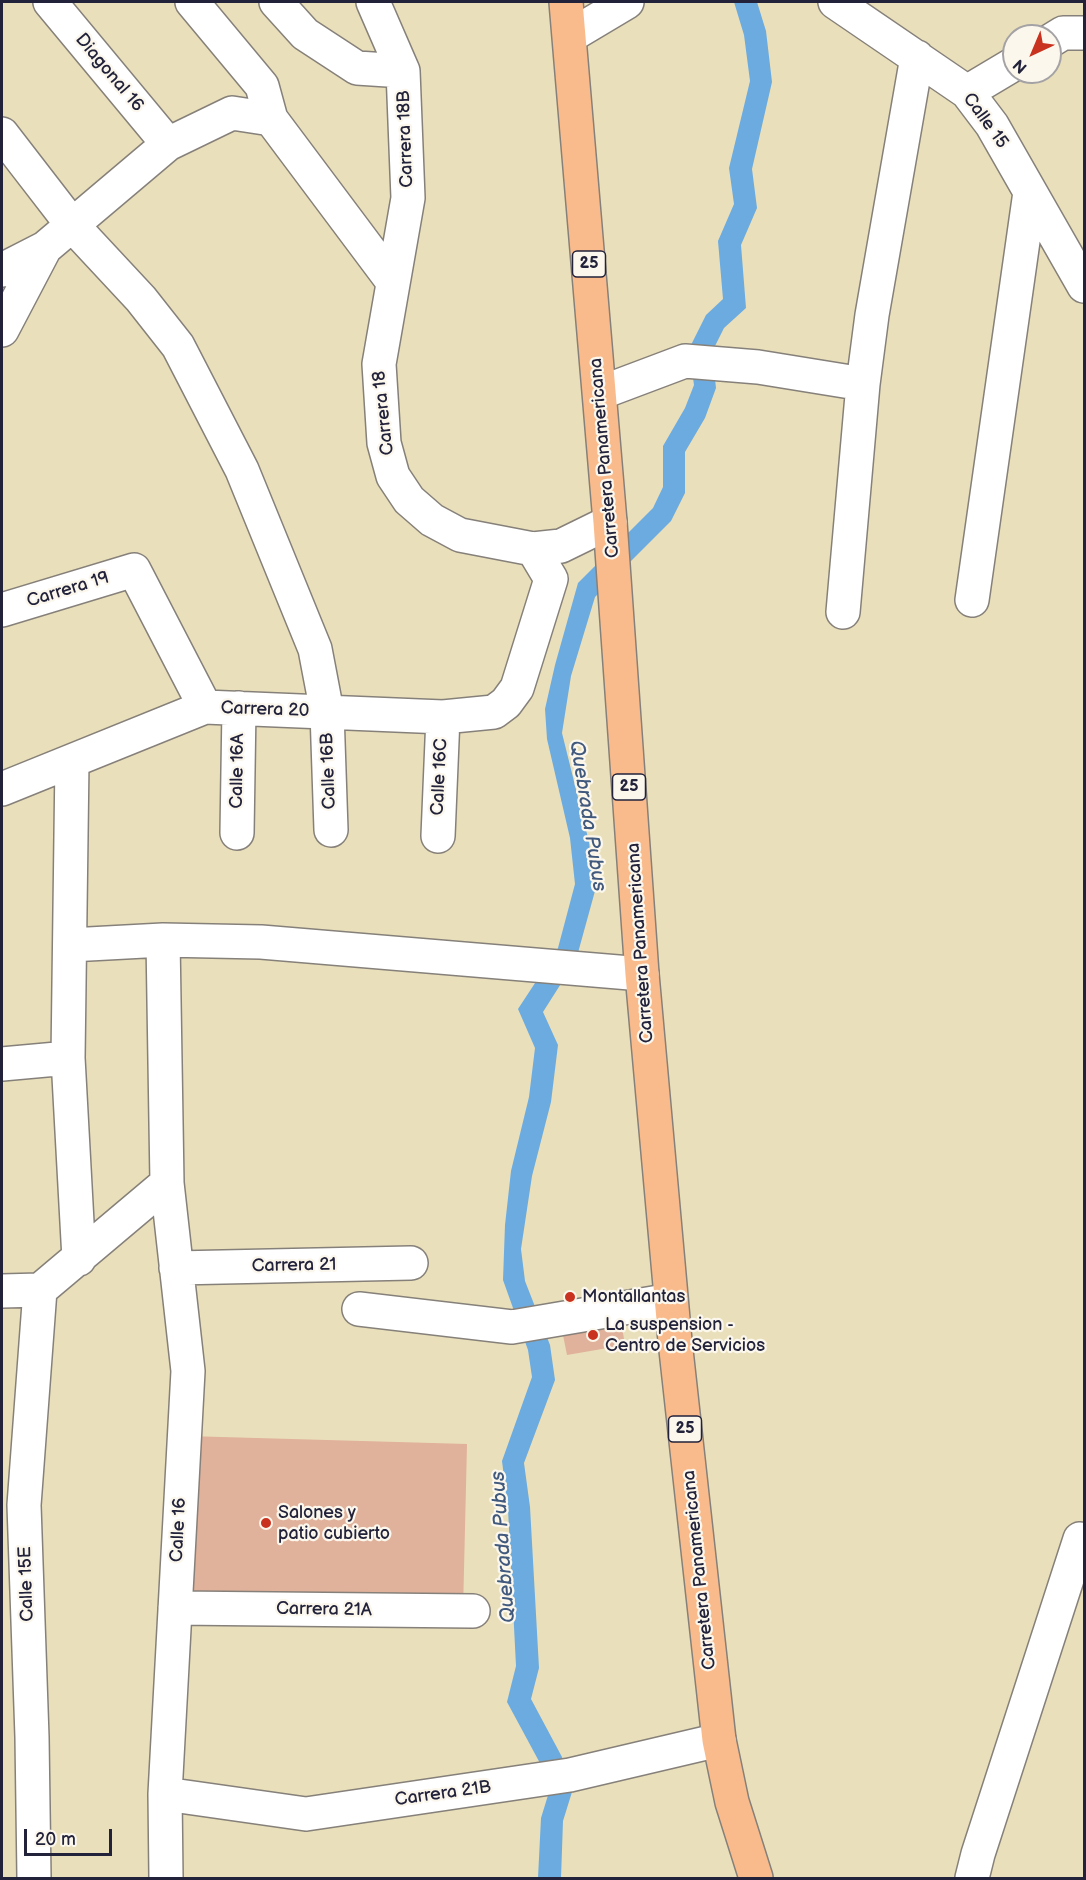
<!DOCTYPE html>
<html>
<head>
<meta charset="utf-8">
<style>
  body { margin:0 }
  #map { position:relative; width:1086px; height:1880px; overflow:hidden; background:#e9dfba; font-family:"Balsamiq Sans",sans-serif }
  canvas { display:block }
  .frame { position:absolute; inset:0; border:3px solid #22223b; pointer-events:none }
  .north { position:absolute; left:1002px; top:24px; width:60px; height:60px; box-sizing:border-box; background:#fbf7ec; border:2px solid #a4a2a5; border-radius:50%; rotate:224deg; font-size:16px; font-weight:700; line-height:24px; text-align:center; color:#22223b }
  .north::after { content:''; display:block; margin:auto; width:21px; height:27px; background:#c8321e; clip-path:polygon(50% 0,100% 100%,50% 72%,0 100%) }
  .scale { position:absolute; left:24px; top:1829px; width:88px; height:27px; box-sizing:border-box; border:3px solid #22223b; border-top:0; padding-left:8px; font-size:18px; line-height:21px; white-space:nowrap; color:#22223b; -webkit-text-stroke:4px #fbf7ec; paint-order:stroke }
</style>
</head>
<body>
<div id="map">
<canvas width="1086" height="1880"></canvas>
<div class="frame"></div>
<div class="north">N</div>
<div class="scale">20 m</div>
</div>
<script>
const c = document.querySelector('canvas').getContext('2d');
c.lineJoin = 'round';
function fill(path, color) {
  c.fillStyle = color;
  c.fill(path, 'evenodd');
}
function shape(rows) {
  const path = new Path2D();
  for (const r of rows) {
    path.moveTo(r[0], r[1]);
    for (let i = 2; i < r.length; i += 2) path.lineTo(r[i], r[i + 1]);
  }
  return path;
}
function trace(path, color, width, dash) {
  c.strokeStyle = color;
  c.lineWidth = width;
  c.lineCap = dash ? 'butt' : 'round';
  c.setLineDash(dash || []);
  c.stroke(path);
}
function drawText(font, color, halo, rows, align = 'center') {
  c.font = font + ' "Balsamiq Sans",sans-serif';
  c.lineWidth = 4.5;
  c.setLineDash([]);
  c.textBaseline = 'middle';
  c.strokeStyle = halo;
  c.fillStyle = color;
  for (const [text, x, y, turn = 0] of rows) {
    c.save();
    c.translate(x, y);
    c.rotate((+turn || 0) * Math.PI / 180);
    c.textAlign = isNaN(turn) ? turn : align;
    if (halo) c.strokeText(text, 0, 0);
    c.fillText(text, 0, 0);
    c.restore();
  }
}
fill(shape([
  [734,2,757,2,766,31,772,82,752,169,757,208,741,245,746,308,724,328,712,352,716,388,705,418,685,452,685,493,671,521,595,597,571,676,562,733,589,842,595,891,576,960,543,1012,558,1045,551,1102,532,1176,521,1249,525,1281,550,1345,555,1380,524,1463,530,1507,539,1668,531,1699,562,1757,572,1792,563,1821,561,1878,538,1878,541,1818,549,1792,541,1765,507,1702,516,1666,508,1509,502,1461,532,1377,528,1350,503,1280,505,1225,511,1171,529,1097,535,1048,518,1009,558,948,575,884,570,838,547,739,545,709,555,665,578,583,653,508,663,487,663,446,685,408,694,385,689,349,706,315,723,299,718,241,734,204,729,168,750,81,744,35]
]), '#6cabdf');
fill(shape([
  [620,1315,625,1345,567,1355,561,1325],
  [186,1436,467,1444,463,1611,182,1602]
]), '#e0b19b');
const minor = shape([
  [50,2,168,144],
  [192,2,262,86,271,119,393,282],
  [276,2,305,34,357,68,403,71],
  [373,2,403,71,408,198,379,364,384,443,393,476,409,500,432,520,460,535,533,549,561,546,610,522],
  [835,2,967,92,992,125,1084,286],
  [570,36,627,2],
  [1050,41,1063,33,1084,33],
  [967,92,1014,64],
  [2,134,73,226,141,299,178,346,242,470,315,649,327,712,331,830],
  [2,270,45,248],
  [2,330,45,248,168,144,232,113,271,119],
  [600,393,685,361,758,367,863,384],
  [972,600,1030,192],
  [2,610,134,570,205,707],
  [843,612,863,384,872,315,917,57],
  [72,761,68,1058,79,1259],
  [2,789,205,707,443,717,494,712,506,703,517,688,551,579,533,549],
  [237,833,239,708],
  [438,836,443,717],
  [163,940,167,1183,188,1371,165,1794,166,1878],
  [70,945,163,940,261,942,642,974],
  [2,1064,68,1058],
  [176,1268,411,1263],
  [40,1290,167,1183],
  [2,1291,40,1290],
  [359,1309,512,1327,671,1300],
  [175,1608,473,1611],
  [165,1794,306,1814,570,1775,719,1740],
  [34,1878,32,1737,24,1505,40,1290],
  [972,1878,978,1854,1080,1539]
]);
const highway = shape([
  [566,2,610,522,642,974,675,1341,719,1740,732,1802,756,1878]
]);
trace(minor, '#86807a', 36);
trace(highway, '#86807a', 36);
trace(minor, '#fff', 33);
trace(highway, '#fabb8c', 33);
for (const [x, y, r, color] of [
  [570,1297,6,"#c8321e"],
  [593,1335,6,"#c8321e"],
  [266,1523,6,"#c8321e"]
]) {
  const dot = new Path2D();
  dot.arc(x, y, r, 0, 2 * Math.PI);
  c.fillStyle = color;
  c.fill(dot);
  trace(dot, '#fbf7ec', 2);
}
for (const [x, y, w] of [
  [589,264,33],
  [629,787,33],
  [685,1429,33]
]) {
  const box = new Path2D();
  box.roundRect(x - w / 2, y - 13, w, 26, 4.5);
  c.fillStyle = '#fbf7ec';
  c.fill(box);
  trace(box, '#22223b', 1.5);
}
drawText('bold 16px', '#22223b', null, [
  ["25",589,264],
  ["25",629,787],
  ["25",685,1429]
]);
drawText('18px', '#22223b', '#fbf7ec', [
  ["Diagonal 16",109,73,50],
  ["Calle 15",985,121,54],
  ["Carrera 18B",406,139,-92],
  ["Carrera 18",384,413,-96],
  ["Carretera Panamericana",605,458,-95],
  ["Carrera 19",68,590,-17],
  ["Carrera 20",265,710,2],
  ["Calle 16A",238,771,-89],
  ["Calle 16B",329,771,-92],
  ["Calle 16C",440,777,-87],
  ["Carretera Panamericana",641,943,-94],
  ["Carrera 21",294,1266,-1],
  ["Calle 16",179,1530,-87],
  ["Carretera Panamericana",700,1570,-96],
  ["Calle 15E",27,1584,-92],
  ["Carrera 21A",324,1610,1],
  ["Carrera 21B",443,1794,-8]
]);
drawText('18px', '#22223b', '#fbf7ec', [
  ["Montallantas",582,1297],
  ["La suspension -",605,1325],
  ["Centro de Servicios",605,1346],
  ["Salones y",278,1513],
  ["patio cubierto",278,1534]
], 'left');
drawText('italic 20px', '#40597d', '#fbf7ec', [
  ["Quebrada Pubus",587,816,81],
  ["Quebrada Pubus",504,1547,-94]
]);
</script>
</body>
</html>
